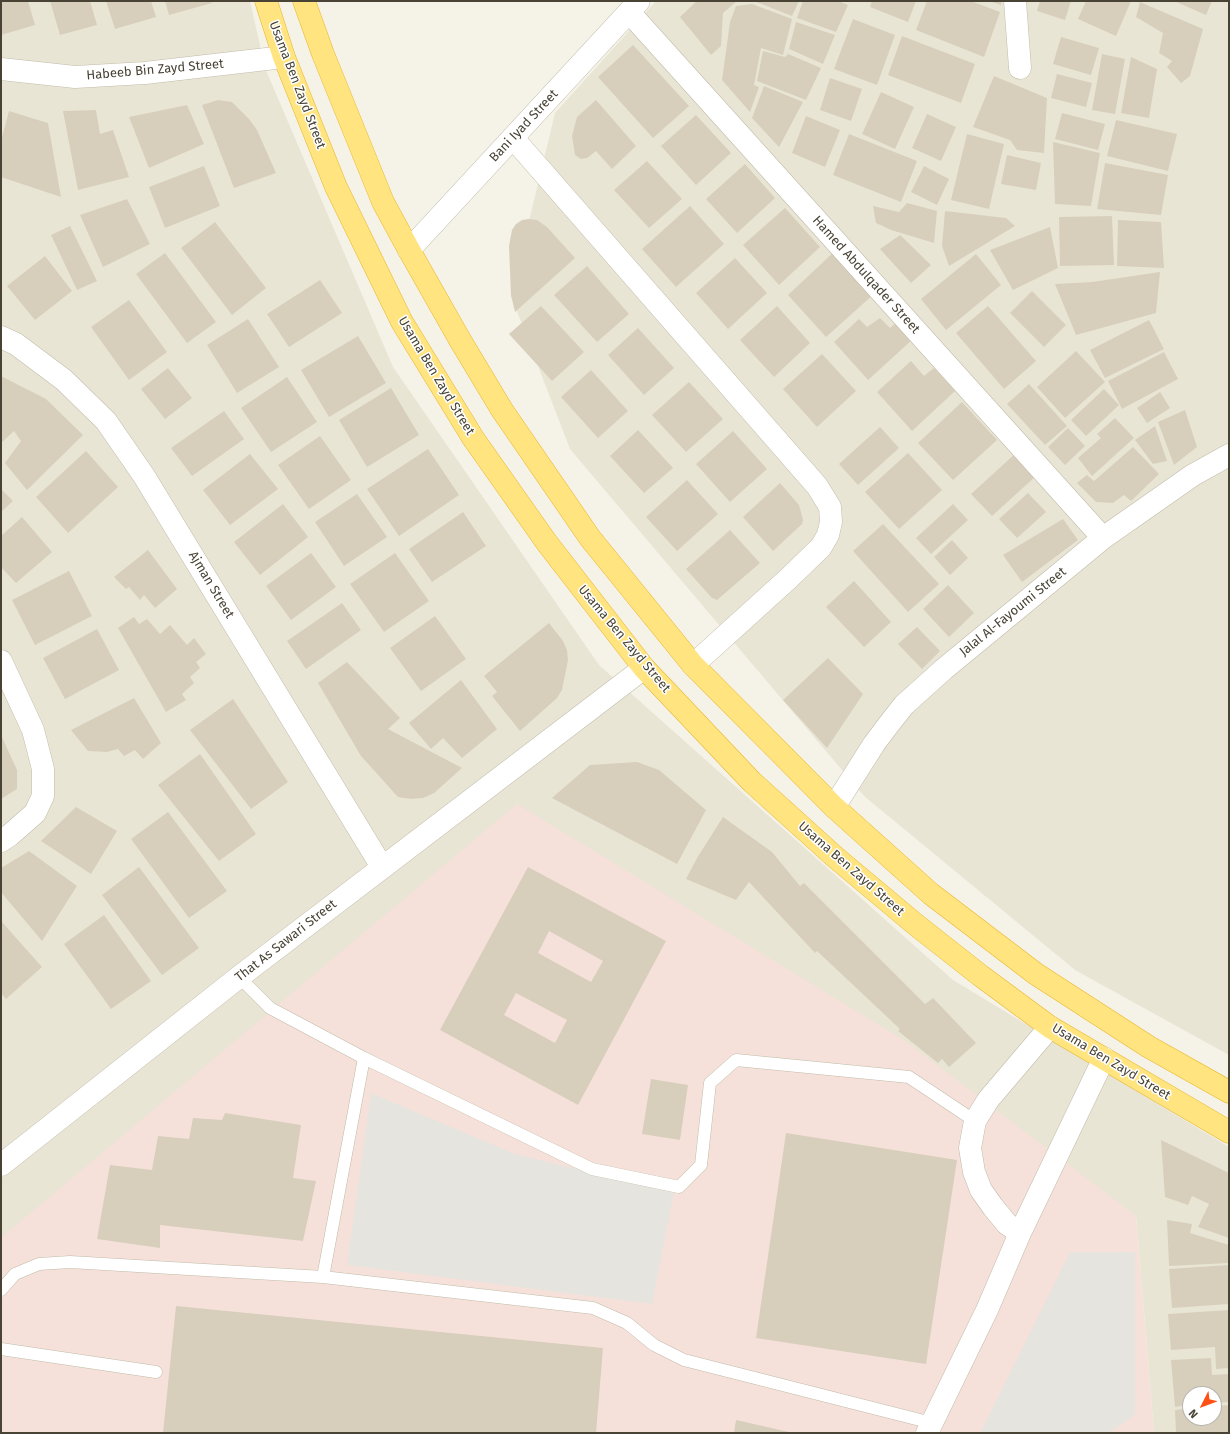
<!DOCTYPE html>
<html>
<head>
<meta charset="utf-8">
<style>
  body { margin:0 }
  #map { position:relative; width:1230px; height:1434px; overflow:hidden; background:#f5f2e7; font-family:"Fira Sans",sans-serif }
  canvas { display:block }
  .frame { position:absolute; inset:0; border:2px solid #484335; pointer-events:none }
  .north { position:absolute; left:1182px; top:1386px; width:40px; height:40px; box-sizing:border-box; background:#fff; border:1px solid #b6b4ae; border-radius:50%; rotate:228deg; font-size:11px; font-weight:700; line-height:16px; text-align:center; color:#484335 }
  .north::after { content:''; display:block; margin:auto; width:14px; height:18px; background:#ff4f14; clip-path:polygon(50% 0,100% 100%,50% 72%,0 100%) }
</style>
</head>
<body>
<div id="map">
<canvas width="1230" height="1434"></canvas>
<div class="frame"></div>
<div class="north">N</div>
</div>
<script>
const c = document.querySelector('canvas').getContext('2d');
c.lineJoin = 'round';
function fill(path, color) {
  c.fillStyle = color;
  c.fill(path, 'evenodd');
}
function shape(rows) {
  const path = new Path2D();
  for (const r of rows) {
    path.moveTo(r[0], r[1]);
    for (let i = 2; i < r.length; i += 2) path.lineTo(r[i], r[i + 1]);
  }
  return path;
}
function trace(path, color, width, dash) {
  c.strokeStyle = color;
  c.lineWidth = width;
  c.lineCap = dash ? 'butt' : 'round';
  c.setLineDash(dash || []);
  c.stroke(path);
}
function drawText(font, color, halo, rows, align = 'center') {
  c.font = font + ' "Fira Sans",sans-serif';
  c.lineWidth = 3;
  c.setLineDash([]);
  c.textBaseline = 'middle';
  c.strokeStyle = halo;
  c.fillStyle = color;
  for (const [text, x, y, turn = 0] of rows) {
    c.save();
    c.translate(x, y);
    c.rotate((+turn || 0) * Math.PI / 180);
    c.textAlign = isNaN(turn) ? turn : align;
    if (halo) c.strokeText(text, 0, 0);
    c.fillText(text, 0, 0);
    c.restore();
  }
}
fill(shape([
  [1,1,250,1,265,68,393,367,599,665,953,980,1229,1147,1229,1433,1154,1433,1136,1216,1,1238],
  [1190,1394,1214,1394,1214,1418,1190,1418],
  [656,1,1229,1,1229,1055,1075,970,864,796,570,449,511,296,555,113]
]), '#e9e5d5');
fill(shape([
  [517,804,905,1041,1136,1216,1154,1433,1,1433,1,1238]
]), '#f6e1da');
fill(shape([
  [371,1093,515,1154,674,1193,652,1304,347,1265],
  [1070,1252,1135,1252,1135,1415,1108,1433,980,1433]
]), '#e6e4df');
fill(shape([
  [1,1,28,1,35,25,1,35],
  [50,1,90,1,97,25,60,35],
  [106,1,151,1,156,17,115,29],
  [165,1,211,1,212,3,169,15],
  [697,1,737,1,723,13,721,46,711,55,680,17],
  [754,1,799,1,792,16],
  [803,1,838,1,848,5,836,32,797,18],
  [872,1,916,1,908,22,870,7],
  [927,1,971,1,1000,12,984,57,916,30],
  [989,1,1001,1,1001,5],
  [1040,1,1071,1,1065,20,1037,11],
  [1086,1,1131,1,1116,36,1078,19],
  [1174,1,1212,1,1206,15],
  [1140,2,1203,29,1190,76,1181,83,1167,67,1172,61,1159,53,1163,33,1136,17],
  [752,4,792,19,783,55,761,48,754,85,759,87,750,112,722,80,730,22,736,6],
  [853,19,895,35,877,85,834,69],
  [796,22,835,35,823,64,789,49],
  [902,36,975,64,961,103,888,75],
  [1061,37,1099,48,1091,75,1053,64],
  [633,45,689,106,653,138,598,77],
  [763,51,785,57,788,54,821,68,806,100,757,81],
  [1102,54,1125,59,1115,114,1092,110],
  [1131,57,1157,69,1149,118,1121,113],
  [1057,74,1092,83,1086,107,1051,98],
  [994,76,1047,98,1044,153,1017,150,1010,140,973,127],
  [830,78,862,89,851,121,820,110],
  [764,86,803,102,779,147,752,118],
  [881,92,914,107,895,149,862,134],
  [218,100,232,102,249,119,257,130,276,173,234,188,202,105],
  [596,100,636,146,612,169,596,151,587,158,581,159,575,155,572,136,577,117],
  [187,105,204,144,149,168,129,117],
  [96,110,100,134,113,130,129,177,78,190,63,111],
  [9,111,48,123,61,197,1,177,1,141],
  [1062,113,1105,124,1098,150,1055,139],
  [927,114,956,127,941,161,912,148],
  [696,115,731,153,696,185,661,146],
  [806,116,840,130,825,167,792,153],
  [1116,120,1177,134,1168,171,1107,156],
  [849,134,917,161,901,202,833,175],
  [967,134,1004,144,989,209,951,200],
  [1053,142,1100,153,1091,206,1055,204],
  [1007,155,1041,163,1036,190,1001,184],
  [647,161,682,199,649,228,614,190],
  [1105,163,1168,175,1161,215,1097,209],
  [745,164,775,198,737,233,706,199],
  [204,166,220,206,165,228,149,187],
  [924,166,949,179,937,205,911,192],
  [127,199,150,244,103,267,80,215],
  [907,203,937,211,934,243,891,230,876,223,873,206,899,212],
  [690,206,724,244,676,287,642,249],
  [785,208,820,247,779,285,743,245],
  [945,211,1006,218,1015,226,949,266,942,246],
  [1112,216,1114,265,1060,266,1059,217],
  [529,219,537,220,547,227,575,258,515,312,511,295,509,246,512,230,516,224,522,220],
  [1118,220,1161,222,1164,268,1117,266],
  [215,222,266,288,232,315,181,248],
  [70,226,97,281,77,290,51,235],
  [1050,227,1058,268,1013,290,990,250],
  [900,235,931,265,911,283,880,249],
  [835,251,874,294,826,337,788,295],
  [165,253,216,322,187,343,136,274],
  [976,254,1001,285,946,330,921,299],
  [45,256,72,291,35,320,7,286],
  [735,258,767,293,728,329,696,293],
  [587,266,629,314,597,342,554,295],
  [1160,272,1156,313,1076,335,1055,284,1092,282],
  [320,280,342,313,289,347,267,314],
  [1032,291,1066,325,1044,347,1010,313],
  [129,300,167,352,129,380,91,327],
  [541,306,584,352,552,381,509,334],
  [777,306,810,343,774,377,740,340],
  [988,306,1036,361,1004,389,956,333],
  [880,318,890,328,897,322,913,339,868,380,834,342,859,319,867,327],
  [248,319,279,367,237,393,207,345],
  [1149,320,1164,349,1105,378,1090,350],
  [638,328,674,368,644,395,608,355],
  [358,336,386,383,329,417,301,370],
  [1076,351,1105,382,1065,418,1037,387],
  [1164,352,1178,379,1122,409,1108,381],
  [822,354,856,391,817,427,783,389],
  [911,361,924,376,934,368,955,391,912,431,877,392],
  [168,368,192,398,165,419,141,389],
  [591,370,628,411,598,438,561,397],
  [1,376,46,399,83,435,27,490,5,463,21,441,14,431,1,443],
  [287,377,317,422,271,452,241,408],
  [689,382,723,419,686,452,652,415],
  [1029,384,1067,426,1045,445,1007,404],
  [391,388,419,435,367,467,339,420],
  [1104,389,1119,405,1086,436,1071,420],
  [1160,392,1170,408,1147,423,1137,408],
  [962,402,997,440,953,480,918,443],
  [1185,410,1197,447,1174,465,1158,422],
  [224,411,244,439,192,476,171,448],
  [1115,418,1134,438,1092,476,1078,458,1101,438,1097,434],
  [1155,426,1167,461,1153,464,1135,440],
  [880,427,899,448,858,485,839,464],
  [1068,428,1085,446,1065,465,1048,447],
  [638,430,673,468,644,493,610,456],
  [733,431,767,469,730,502,696,464],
  [320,436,351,480,309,509,278,465],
  [1133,447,1159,474,1131,501,1124,495,1113,503,1096,502,1077,483,1087,475,1094,481],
  [428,449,459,495,399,536,367,489],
  [86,451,118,487,68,533,36,497],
  [908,453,942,490,899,529,865,492],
  [1016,453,1036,476,992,516,971,494],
  [250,454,278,489,230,525,203,490],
  [687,480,718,514,677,551,646,517],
  [780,483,799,505,803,520,802,524,773,551,743,517],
  [1,489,13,501,1,512],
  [1028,493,1046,512,1017,538,999,519],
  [357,494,387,537,344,566,315,522],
  [283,504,308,537,260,575,234,542],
  [953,504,968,520,931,554,916,538],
  [463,512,486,546,432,582,409,549],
  [22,517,52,552,16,583,1,567,1,536],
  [1063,519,1078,540,1022,582,1003,555],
  [883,524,939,584,908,612,853,551],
  [730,530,760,563,717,600,712,598,686,569],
  [952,540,968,558,950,575,934,557],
  [148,550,177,589,155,608,144,595,140,600,129,587,126,589,114,577],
  [311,553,336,587,291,620,266,586],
  [395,553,429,601,384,632,350,584],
  [69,571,92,616,35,645,12,600],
  [854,581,891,622,864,647,826,607],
  [948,585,974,613,949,637,923,609],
  [342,603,361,630,306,669,287,641],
  [435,616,466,659,421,691,390,648],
  [134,617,139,624,147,619,160,634,170,625,187,645,194,638,206,654,196,662,200,668,190,677,194,683,182,694,186,700,166,712,118,628],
  [549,623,563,641,567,650,568,660,562,690,557,698,520,731,492,696,497,692,484,676],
  [917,627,940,651,922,669,898,644],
  [97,629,119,670,65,699,43,658],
  [828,658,863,694,827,748,783,700],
  [347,662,400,718,388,729,462,768,434,793,423,798,411,799,398,797,361,756,318,683],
  [461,680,497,729,462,758,443,738,431,749,409,723],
  [134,698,161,743,143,759,135,750,124,756,118,749,107,752,88,751,71,730],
  [233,699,288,782,251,809,190,730],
  [1,735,17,770,17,789,1,799],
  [200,754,256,834,219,861,158,785],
  [637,762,659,770,706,810,677,864,552,798,590,765],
  [76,807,117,831,91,874,41,841],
  [168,812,227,891,189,918,131,839],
  [723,817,772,852,800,886,804,883,925,1004,933,998,976,1043,949,1067,942,1059,938,1063,898,1031,900,1029,817,951,815,953,749,882,736,900,686,879,697,858],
  [29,851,77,886,42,941,1,892,1,868],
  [139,867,199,948,162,975,102,895],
  [528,867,666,941,578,1105,440,1030],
  [549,931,603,961,591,982,538,953],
  [516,993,567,1020,555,1043,504,1015],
  [104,915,151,981,111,1009,64,944],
  [1,921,42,967,6,999,1,993],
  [651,1079,688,1085,680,1140,642,1134],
  [225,1113,301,1125,293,1178,316,1181,303,1241,160,1225,160,1248,97,1239,110,1165,152,1170,158,1136,189,1139,193,1118,222,1120],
  [786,1133,957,1160,926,1364,756,1338],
  [1161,1140,1229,1173,1229,1238,1198,1227,1209,1204,1192,1196,1188,1205,1165,1197],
  [1167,1220,1192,1224,1190,1233,1229,1245,1229,1263,1169,1266],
  [1229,1265,1229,1304,1172,1308,1169,1269],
  [176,1306,603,1348,596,1433,163,1433],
  [1229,1310,1229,1368,1216,1369,1215,1347,1171,1350,1168,1314],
  [1211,1358,1212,1375,1229,1374,1229,1402,1214,1403,1214,1394,1190,1394,1190,1405,1175,1407,1171,1360],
  [1229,1405,1229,1433,1176,1433,1175,1410,1190,1408,1190,1418,1214,1418,1214,1406],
  [736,1420,789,1432,789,1433,734,1433]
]), '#d7cfbc');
const service = shape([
  [239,977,270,1008,364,1058,592,1169,679,1187,701,1165,710,1083,736,1060,909,1077,975,1121],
  [323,1277,364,1058],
  [1,1290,15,1274,39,1264,70,1262,323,1277,593,1308,627,1323,654,1345,684,1360,932,1423],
  [1,1349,156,1372]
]);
const minor = shape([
  [1015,1,1020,68],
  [629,12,1103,538],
  [1,69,75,77,145,73,284,57],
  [513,138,817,486,830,507,831,522,828,535,821,547,789,578,693,665],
  [409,250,639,1],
  [1,337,16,344,64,380,106,421,144,476,382,867],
  [1,661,33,730,43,769,43,796,35,813,10,835,1,841],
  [834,807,874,744,889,724,904,705,944,669,1103,538,1193,475,1229,455],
  [1,1165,239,977,644,668],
  [1020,1233,1007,1224,993,1207,981,1190,974,1172,970,1148,975,1121,988,1100,1050,1027],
  [927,1433,987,1310,1020,1233,1104,1058]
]);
const trunk = shape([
  [266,1,284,57,336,187,402,322,473,438,547,543,644,668,752,782,835,857,915,924,981,976,1050,1027,1229,1132],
  [304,1,323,54,383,202,409,250,460,340,502,410,590,538,693,665,834,807,931,894,1036,974,1149,1047,1229,1092]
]);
trace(service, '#c1bba9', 13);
trace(minor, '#c1bba9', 23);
trace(trunk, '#e8b62e', 23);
trace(service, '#fff', 12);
trace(minor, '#fff', 22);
trace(trunk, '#ffe47f', 22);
drawText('13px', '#484335', '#fff', [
  ["Habeeb Bin Zayd Street",155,70,-5],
  ["Usama Ben Zayd Street",297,85,69],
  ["Bani Iyad Street",524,126,-47],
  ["Hamed Abdulqader Street",866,275,48],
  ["Usama Ben Zayd Street",436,376,59],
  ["Ajman Street",211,585,59],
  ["Jalal Al-Fayoumi Street",1013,612,-39],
  ["Usama Ben Zayd Street",624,639,50],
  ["Usama Ben Zayd Street",851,869,41],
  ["That As Sawari Street",286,941,-38],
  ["Usama Ben Zayd Street",1111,1062,31]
]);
</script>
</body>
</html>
